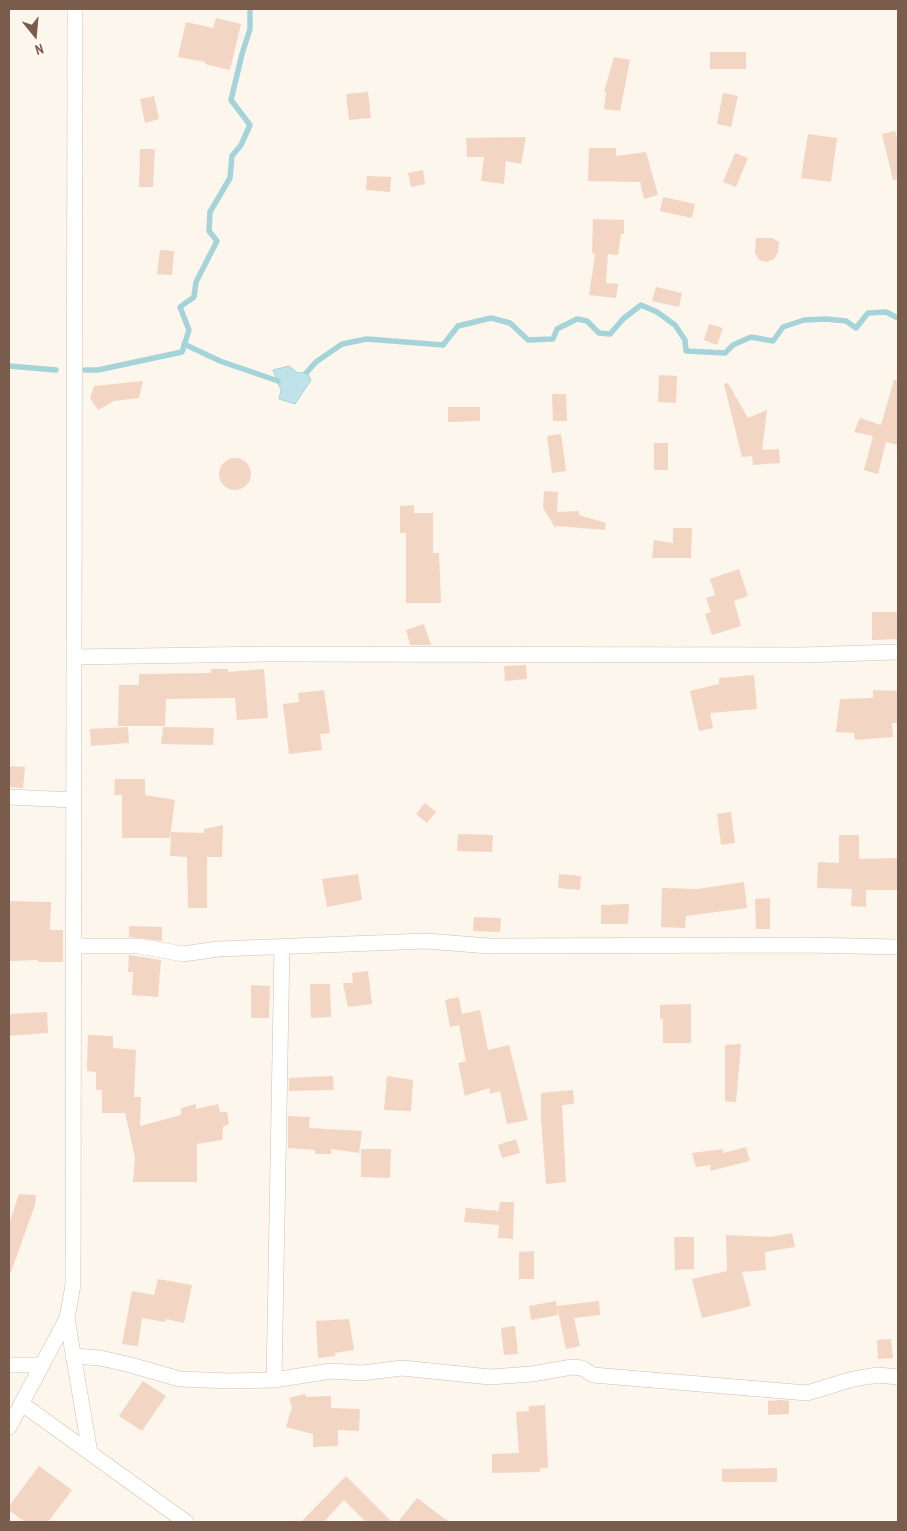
<!DOCTYPE html>
<html>
<head>
<meta charset="utf-8">
<style>
  body { margin:0 }
  #map { position:relative; width:907px; height:1531px; overflow:hidden; background:#fdf6ec; font-family:"PT Sans Narrow",sans-serif }
  canvas { display:block }
  .frame { position:absolute; inset:0; border:10px solid #7a5c4d; pointer-events:none }
  .north { position:absolute; left:10px; top:10px; width:50px; height:50px; -webkit-text-stroke:4px #fffaf3; paint-order:stroke; rotate:163deg; font-size:14px; font-weight:700; line-height:20px; text-align:center; color:#7a5c4d }
  .north::after { content:''; display:block; margin:auto; width:18px; height:22px; background:#7a5c4d; clip-path:polygon(50% 0,100% 100%,50% 72%,0 100%) }
</style>
</head>
<body>
<div id="map">
<canvas width="907" height="1531"></canvas>
<div class="frame"></div>
<div class="north">N</div>
</div>
<script>
const c = document.querySelector('canvas').getContext('2d');
c.lineJoin = 'round';
function fill(path, color) {
  c.fillStyle = color;
  c.fill(path, 'evenodd');
}
function shape(rows) {
  const path = new Path2D();
  for (const r of rows) {
    if (r.length === 3) {
      path.moveTo(r[0] + r[2], r[1]);
      path.arc(r[0], r[1], r[2], 0, 2 * Math.PI);
      continue;
    }
    path.moveTo(r[0], r[1]);
    for (let i = 2; i < r.length; i += 2) path.lineTo(r[i], r[i + 1]);
  }
  return path;
}
function trace(path, color, width, dash) {
  c.strokeStyle = color;
  c.lineWidth = width;
  c.lineCap = dash ? 'butt' : 'round';
  c.setLineDash(dash || []);
  c.stroke(path);
}
const water = shape([
  [289,366,298,373,307,372,311,380,295,404,279,399,281,390,273,370,289,366]
]);
fill(water, '#bfe3e8');
trace(water, '#a5d3da', 1);
trace(shape([
  [184,344,220,361,278,381],
  [9,366,56,370],
  [85,370,98,370,182,352,189,330,180,307,194,297,196,282,217,241,209,231,210,212,230,178,232,156,241,145,250,125,231,100,242,54,250,29,250,9],
  [307,372,316,362,342,344,367,339,443,345,458,326,491,318,510,323,528,340,553,339,557,329,577,319,587,321,599,333,610,334,623,319,641,305,657,312,675,325,685,340,686,351,725,353,733,345,751,337,773,341,783,327,804,320,826,319,846,321,856,328,868,313,886,312,898,318]
]), '#a5d3da', 5.5);
fill(shape([
  [216,18,241,24,230,70,205,64,205,62,178,57,186,22,213,28],
  [710,52,746,52,746,69,710,69],
  [614,57,630,60,620,111,604,109,606,93,604,92],
  [368,92,371,118,349,120,346,94],
  [723,93,738,96,731,127,717,124],
  [154,96,159,119,145,123,140,99],
  [895,131,898,142,898,179,893,180,882,134],
  [808,134,837,138,831,182,801,178],
  [526,137,521,164,506,161,504,184,481,181,484,157,467,157,466,138],
  [589,148,616,148,616,156,646,152,658,195,644,199,640,182,588,181],
  [140,149,155,149,153,187,139,187],
  [735,153,748,158,736,187,723,182],
  [423,170,425,184,411,187,408,173],
  [367,176,391,177,390,192,366,190],
  [663,197,695,204,692,218,660,211],
  [593,219,624,220,624,234,621,234,618,255,608,254,606,283,618,284,616,298,589,295,595,254,592,253],
  [756,238,772,238,779,242,778,252,774,259,766,262,759,260,755,253],
  [160,250,174,251,172,275,157,274],
  [656,287,682,293,679,307,652,301],
  [709,324,723,328,717,345,704,340],
  [659,375,677,376,676,403,658,402],
  [894,380,898,380,898,445,886,442,878,474,864,470,873,436,854,432,860,418,881,425],
  [143,381,139,398,114,401,98,410,90,398,94,386],
  [728,383,748,418,767,410,762,450,779,449,780,463,753,465,752,456,742,457,724,384],
  [552,394,566,394,567,421,553,421],
  [448,407,480,407,480,421,448,422],
  [561,434,566,471,552,473,547,436],
  [654,443,668,443,668,470,654,470],
  [235,474,16],
  [544,491,558,492,557,512,579,511,579,515,606,523,605,530,556,526,556,529,543,508],
  [414,505,414,513,433,513,433,553,439,553,441,603,406,603,406,533,400,533,400,506],
  [673,528,692,528,691,558,652,558,654,540,673,543],
  [739,569,748,596,734,601,741,626,712,635,705,614,711,612,706,598,715,595,710,579],
  [872,612,898,612,898,639,872,640],
  [424,624,431,645,410,645,406,630],
  [526,665,527,679,505,681,504,666],
  [211,669,228,669,228,672,264,669,268,718,237,720,235,698,166,699,165,726,118,726,119,685,139,685,139,674,211,673],
  [754,675,757,709,710,713,713,728,699,731,690,691,719,684,719,678],
  [324,690,330,733,320,734,322,750,289,754,283,704,299,702,298,693],
  [873,690,898,691,898,723,892,723,893,737,855,740,854,733,836,732,840,699,873,698],
  [128,727,129,743,91,746,90,729],
  [163,727,214,728,213,745,161,744],
  [9,766,25,767,23,788,9,787],
  [115,779,145,779,145,795,175,800,170,838,122,838,122,795,114,795],
  [425,803,436,812,427,823,416,814],
  [731,812,735,843,721,845,717,814],
  [223,825,222,857,207,857,207,908,188,908,187,857,170,856,171,832,204,833,204,829],
  [458,834,493,835,492,852,457,851],
  [839,835,859,835,859,859,898,858,898,890,866,890,866,907,851,906,852,889,817,888,818,862,839,863],
  [358,874,362,900,327,907,322,879],
  [559,874,581,876,580,890,558,888],
  [744,882,747,908,686,916,685,928,661,927,662,888,697,889],
  [770,898,770,929,756,929,755,899],
  [9,901,51,902,50,930,63,930,63,962,38,962,38,960,9,961],
  [629,904,628,924,601,924,601,905],
  [474,917,501,918,500,932,473,931],
  [129,926,162,927,162,941,129,937],
  [129,955,161,960,158,997,132,995,133,972,128,972],
  [368,971,372,1004,348,1007,343,983,353,983,352,973],
  [310,984,330,984,331,1017,311,1018],
  [251,985,270,986,269,1018,251,1018],
  [459,997,462,1014,480,1010,488,1050,509,1045,528,1120,507,1124,500,1091,490,1094,489,1088,465,1096,458,1063,466,1061,459,1025,450,1027,445,1000],
  [691,1004,691,1043,663,1043,663,1019,660,1019,660,1005],
  [47,1012,48,1033,9,1036,9,1014],
  [88,1035,113,1036,113,1048,136,1050,134,1097,141,1097,140,1126,181,1115,181,1108,196,1104,196,1109,218,1104,220,1112,227,1112,229,1124,223,1127,222,1140,197,1144,197,1182,133,1182,135,1157,125,1113,102,1113,102,1090,96,1090,96,1072,87,1071],
  [741,1044,736,1102,725,1101,725,1045],
  [333,1076,334,1090,289,1091,289,1078],
  [387,1076,413,1080,411,1111,384,1110],
  [573,1090,574,1104,562,1105,566,1182,546,1184,541,1119,541,1093],
  [288,1116,310,1117,309,1128,362,1131,359,1153,331,1149,331,1154,315,1154,315,1150,288,1148],
  [516,1139,520,1153,502,1158,498,1145],
  [746,1147,750,1161,710,1171,711,1165,696,1167,692,1153,723,1149,723,1153],
  [361,1149,391,1149,390,1178,361,1177],
  [19,1194,36,1195,35,1205,11,1272,9,1272,9,1224],
  [500,1202,514,1202,513,1239,498,1238,499,1225,464,1222,466,1208,499,1211],
  [792,1233,795,1247,765,1252,766,1270,742,1272,751,1306,702,1318,692,1279,727,1271,726,1235,770,1237],
  [674,1237,694,1237,694,1269,675,1270],
  [534,1251,534,1279,519,1279,519,1252],
  [158,1279,192,1285,184,1323,166,1319,165,1322,142,1318,138,1346,122,1344,132,1291,154,1295],
  [556,1301,558,1315,531,1320,529,1306],
  [599,1301,600,1315,574,1318,580,1346,566,1349,557,1306],
  [349,1319,354,1350,335,1353,335,1356,318,1358,316,1321],
  [515,1326,518,1354,504,1355,501,1328],
  [891,1339,893,1358,878,1359,877,1340],
  [143,1381,166,1396,142,1431,119,1416],
  [305,1394,306,1397,331,1396,331,1408,360,1409,359,1431,338,1430,338,1446,313,1447,313,1434,286,1427,292,1407,289,1398],
  [781,1400,789,1401,789,1414,768,1415,768,1401],
  [545,1405,548,1468,540,1468,540,1472,492,1473,492,1454,519,1453,516,1412,529,1411,529,1406],
  [39,1466,72,1490,48,1522,25,1522,9,1510,9,1506],
  [777,1468,777,1482,722,1482,722,1469],
  [346,1476,392,1522,366,1522,344,1500,324,1522,301,1522],
  [417,1498,449,1522,398,1522]
]), '#f3d5c3');
const street = shape([
  [74,657,269,654,801,655,898,652],
  [9,797,74,800],
  [73,946,139,946,183,954,218,949,426,941,489,946,807,945,898,947],
  [67,1318,90,1453],
  [73,1356,100,1358,127,1364,180,1379,230,1381,274,1380,331,1371,362,1373,402,1368,490,1377,532,1374,572,1367,582,1368,593,1375,807,1393,853,1379,878,1375,898,1377],
  [9,1365,41,1365],
  [274,1380,282,947],
  [22,1404,186,1522],
  [9,1427,67,1318,73,1285,75,9]
]);
trace(street, '#d1beb0', 16);
trace(street, '#fff', 15);
</script>
</body>
</html>
